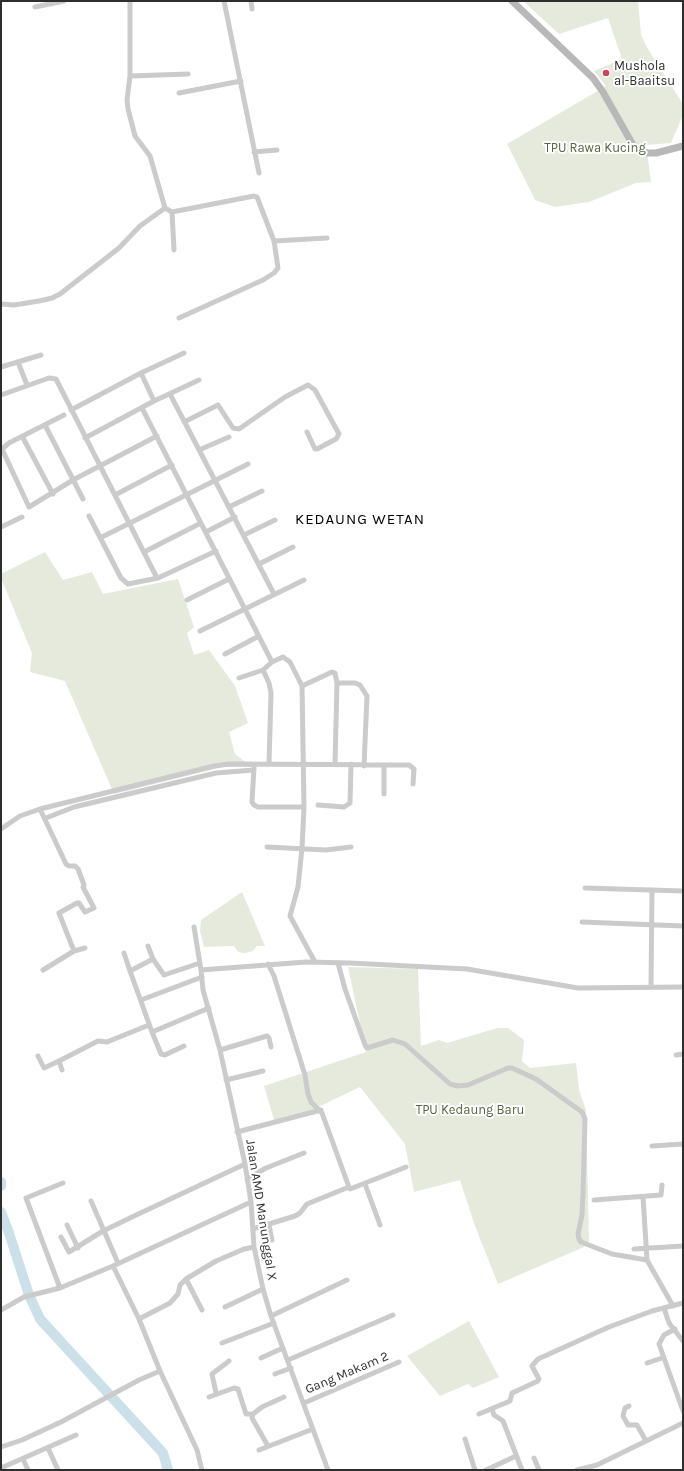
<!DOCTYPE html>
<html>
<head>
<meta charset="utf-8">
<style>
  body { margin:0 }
  #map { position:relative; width:684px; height:1471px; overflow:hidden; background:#fff; font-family:Karla,sans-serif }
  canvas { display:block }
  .frame { position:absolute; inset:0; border:2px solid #2e2e2e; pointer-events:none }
</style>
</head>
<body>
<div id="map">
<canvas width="684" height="1471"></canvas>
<div class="frame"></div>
</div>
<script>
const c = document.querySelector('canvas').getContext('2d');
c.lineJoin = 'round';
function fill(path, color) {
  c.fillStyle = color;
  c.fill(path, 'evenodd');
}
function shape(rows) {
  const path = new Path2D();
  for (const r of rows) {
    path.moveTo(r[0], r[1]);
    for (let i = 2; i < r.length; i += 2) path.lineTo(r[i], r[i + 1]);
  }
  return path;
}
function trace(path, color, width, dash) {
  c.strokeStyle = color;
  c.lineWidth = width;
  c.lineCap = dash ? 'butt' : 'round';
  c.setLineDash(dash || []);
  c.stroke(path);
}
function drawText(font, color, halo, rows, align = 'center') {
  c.font = font + ' Karla,sans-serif';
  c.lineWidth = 4;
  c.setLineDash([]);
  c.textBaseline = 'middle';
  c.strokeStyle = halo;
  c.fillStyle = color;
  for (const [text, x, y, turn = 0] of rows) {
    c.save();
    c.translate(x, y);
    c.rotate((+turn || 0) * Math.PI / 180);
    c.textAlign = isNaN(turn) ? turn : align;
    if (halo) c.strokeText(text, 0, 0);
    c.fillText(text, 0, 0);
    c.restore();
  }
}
fill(shape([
  [523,1,638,1,641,35,648,49,683,104,683,115,671,143,646,145,651,182,636,183,589,202,555,207,535,200,507,144,606,86,594,71,622,59,608,18,559,34],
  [45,552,63,580,92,572,103,594,178,579,194,627,187,633,194,655,209,650,235,686,248,723,229,732,235,754,252,767,223,767,114,794,65,681,30,672,32,653,1,578,1,574],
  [242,892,265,946,257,946,253,951,245,953,238,952,234,946,204,947,200,931,201,920],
  [348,967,418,969,421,1046,439,1040,447,1043,497,1028,508,1028,524,1040,522,1061,530,1068,576,1063,579,1090,586,1110,589,1241,584,1247,498,1284,475,1226,460,1180,414,1192,405,1144,360,1087,312,1110,274,1120,264,1086,366,1052],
  [469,1321,499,1377,473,1388,468,1384,440,1396,407,1356]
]), '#e5eadd');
trace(shape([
  [1,1182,1,1186],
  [1,1212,9,1233,29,1295,40,1319,163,1453,168,1470]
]), '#cbe0e8', 10);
trace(shape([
  [130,1,130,76,127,100,128,109,135,136,150,156,165,208,172,212,254,196,257,197,274,241,278,268,274,273,263,280,179,318],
  [224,1,259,173],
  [251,1,252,9],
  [35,7,64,1],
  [130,76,188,74],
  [179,93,241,81],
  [254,152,277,150],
  [172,212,174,250],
  [274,241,327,238],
  [1,304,14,305,39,301,52,298,60,294,119,248,140,226,165,208],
  [18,362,27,385],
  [1,367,41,355],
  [141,373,154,401],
  [170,394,274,594],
  [1,395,49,378,56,379,157,578],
  [142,408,272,662],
  [71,410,141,373,184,353],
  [64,415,9,443,2,449,29,507,73,480,157,436],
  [184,422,218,405,233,428,239,429,285,397,308,385,315,390,339,434,336,439,317,449,315,449,307,432],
  [45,425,83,499],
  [22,436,53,494],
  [85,438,154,401,199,380],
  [199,450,229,437],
  [115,495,172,465],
  [229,507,262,491],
  [89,516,121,578,128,584,158,578,216,551],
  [1,527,22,517],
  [206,532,235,517],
  [244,535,275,520],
  [100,538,248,464],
  [144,552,201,523],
  [259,564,293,547],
  [187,600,229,579],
  [200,631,304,580],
  [225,654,259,636],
  [263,670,269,683,271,693,269,764],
  [239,678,263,670,272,662,283,657,290,662,302,686,304,807,302,848,298,887,290,916,315,962],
  [337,683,355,683,360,685,367,696,364,766],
  [302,686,332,672,335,673,337,683,335,764],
  [254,767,252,802,254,805,258,807,304,807],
  [384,767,384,794],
  [318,805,344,807,350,803,351,764],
  [40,809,66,864,69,866,75,866,78,869,84,885,83,887,94,908,85,912,79,903,77,903,59,913,74,951],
  [46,818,74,807,216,773,254,770],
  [1,829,20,816,40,809,214,766,229,764,409,765,414,769,413,784],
  [267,847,326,850,351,847],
  [585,888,683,891],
  [582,922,683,926],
  [194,927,201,970,306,962,350,963,467,969,578,988,683,987],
  [148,946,153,959,164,975,200,963],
  [124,953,130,971,153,959],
  [338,963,345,989,365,1045,367,1048,393,1040,405,1044,450,1084,458,1086,468,1085,508,1068,512,1068,536,1079,582,1112,585,1119,583,1194,582,1215,578,1234,579,1239,581,1242,612,1254,647,1260],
  [268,964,274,976,305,1075,308,1094,311,1102,322,1113,349,1187],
  [43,970,74,951,85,948],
  [201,970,203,990,220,1050,245,1164,251,1202,254,1247,263,1289,271,1316,328,1470],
  [130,971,152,1032,209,1008],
  [651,986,652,890],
  [141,1000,202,977],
  [152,1032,161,1054,165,1055,184,1046],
  [220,1050,267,1036,269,1038,271,1047],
  [676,1055,683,1054],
  [38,1056,44,1068,59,1061],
  [62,1070,59,1061,98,1041,107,1042,149,1025],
  [226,1080,263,1071],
  [237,1132,321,1110],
  [652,1146,683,1144],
  [247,1179,266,1168,304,1153],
  [365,1184,380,1225],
  [643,1197,647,1260,673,1306],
  [594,1200,661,1195,662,1185],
  [91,1201,118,1263],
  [67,1225,78,1248],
  [269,1225,272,1240],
  [253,1229,295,1216,300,1213,307,1204,349,1187,350,1189,406,1167],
  [61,1237,69,1252,103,1231,132,1217,245,1164],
  [634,1249,683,1246],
  [113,1266,139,1319,160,1371,197,1450,202,1470],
  [186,1279,202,1310],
  [60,1288,26,1198,63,1183],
  [225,1307,263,1289],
  [664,1308,669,1323,683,1341],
  [1,1310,24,1297,60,1288,113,1266,251,1202],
  [271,1316,347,1280],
  [139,1319,170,1303,178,1294,180,1285,186,1279,216,1261,244,1249,254,1247],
  [675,1329,664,1335,659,1344,683,1411],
  [222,1343,274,1323],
  [261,1358,283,1348],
  [288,1360,393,1315],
  [647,1363,662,1358],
  [275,1374,291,1368],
  [216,1393,212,1374,229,1361],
  [209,1397,234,1388,238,1389,246,1414,253,1414],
  [304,1403,399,1362],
  [629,1406,625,1408,623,1416,628,1425,637,1425,646,1441],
  [492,1409,494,1415,503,1421,522,1470],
  [479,1414,510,1401,512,1393,538,1381,539,1379,532,1366,538,1359,609,1327,652,1311,683,1303],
  [465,1439,475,1470],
  [268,1446,252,1418,253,1414,262,1407,284,1397],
  [1,1447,22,1440,61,1422,139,1380,160,1371],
  [48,1448,58,1470],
  [259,1450,313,1429],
  [534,1458,539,1470],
  [23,1459,28,1470],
  [1,1468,76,1435],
  [486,1470,516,1456],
  [577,1470,597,1465,683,1423]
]), '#cbcbcb', 5);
trace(shape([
  [512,1,593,78,603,92,633,145,647,153,656,153,683,146]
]), '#b8b8b8', 7);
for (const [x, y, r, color] of [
  [606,73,4,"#d34160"]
]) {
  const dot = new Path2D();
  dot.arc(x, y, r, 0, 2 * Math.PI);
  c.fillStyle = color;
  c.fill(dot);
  trace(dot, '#fff', 1.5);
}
drawText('13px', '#2e2e2e', '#fff', [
  ["Mushola",614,66],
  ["al-Baaitsu",614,81]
], 'left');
drawText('13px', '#566440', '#fff', [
  ["TPU Rawa Kucing",595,148],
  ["TPU Kedaung Baru",470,1110]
]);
drawText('13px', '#2e2e2e', '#fff', [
  ["Jalan AMD Manunggal X",261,1210,81],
  ["Gang Makam 2",347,1373,-23]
]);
c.letterSpacing = '1px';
drawText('15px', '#000', '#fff', [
  ["KEDAUNG WETAN",360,520]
]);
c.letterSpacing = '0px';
</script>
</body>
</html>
